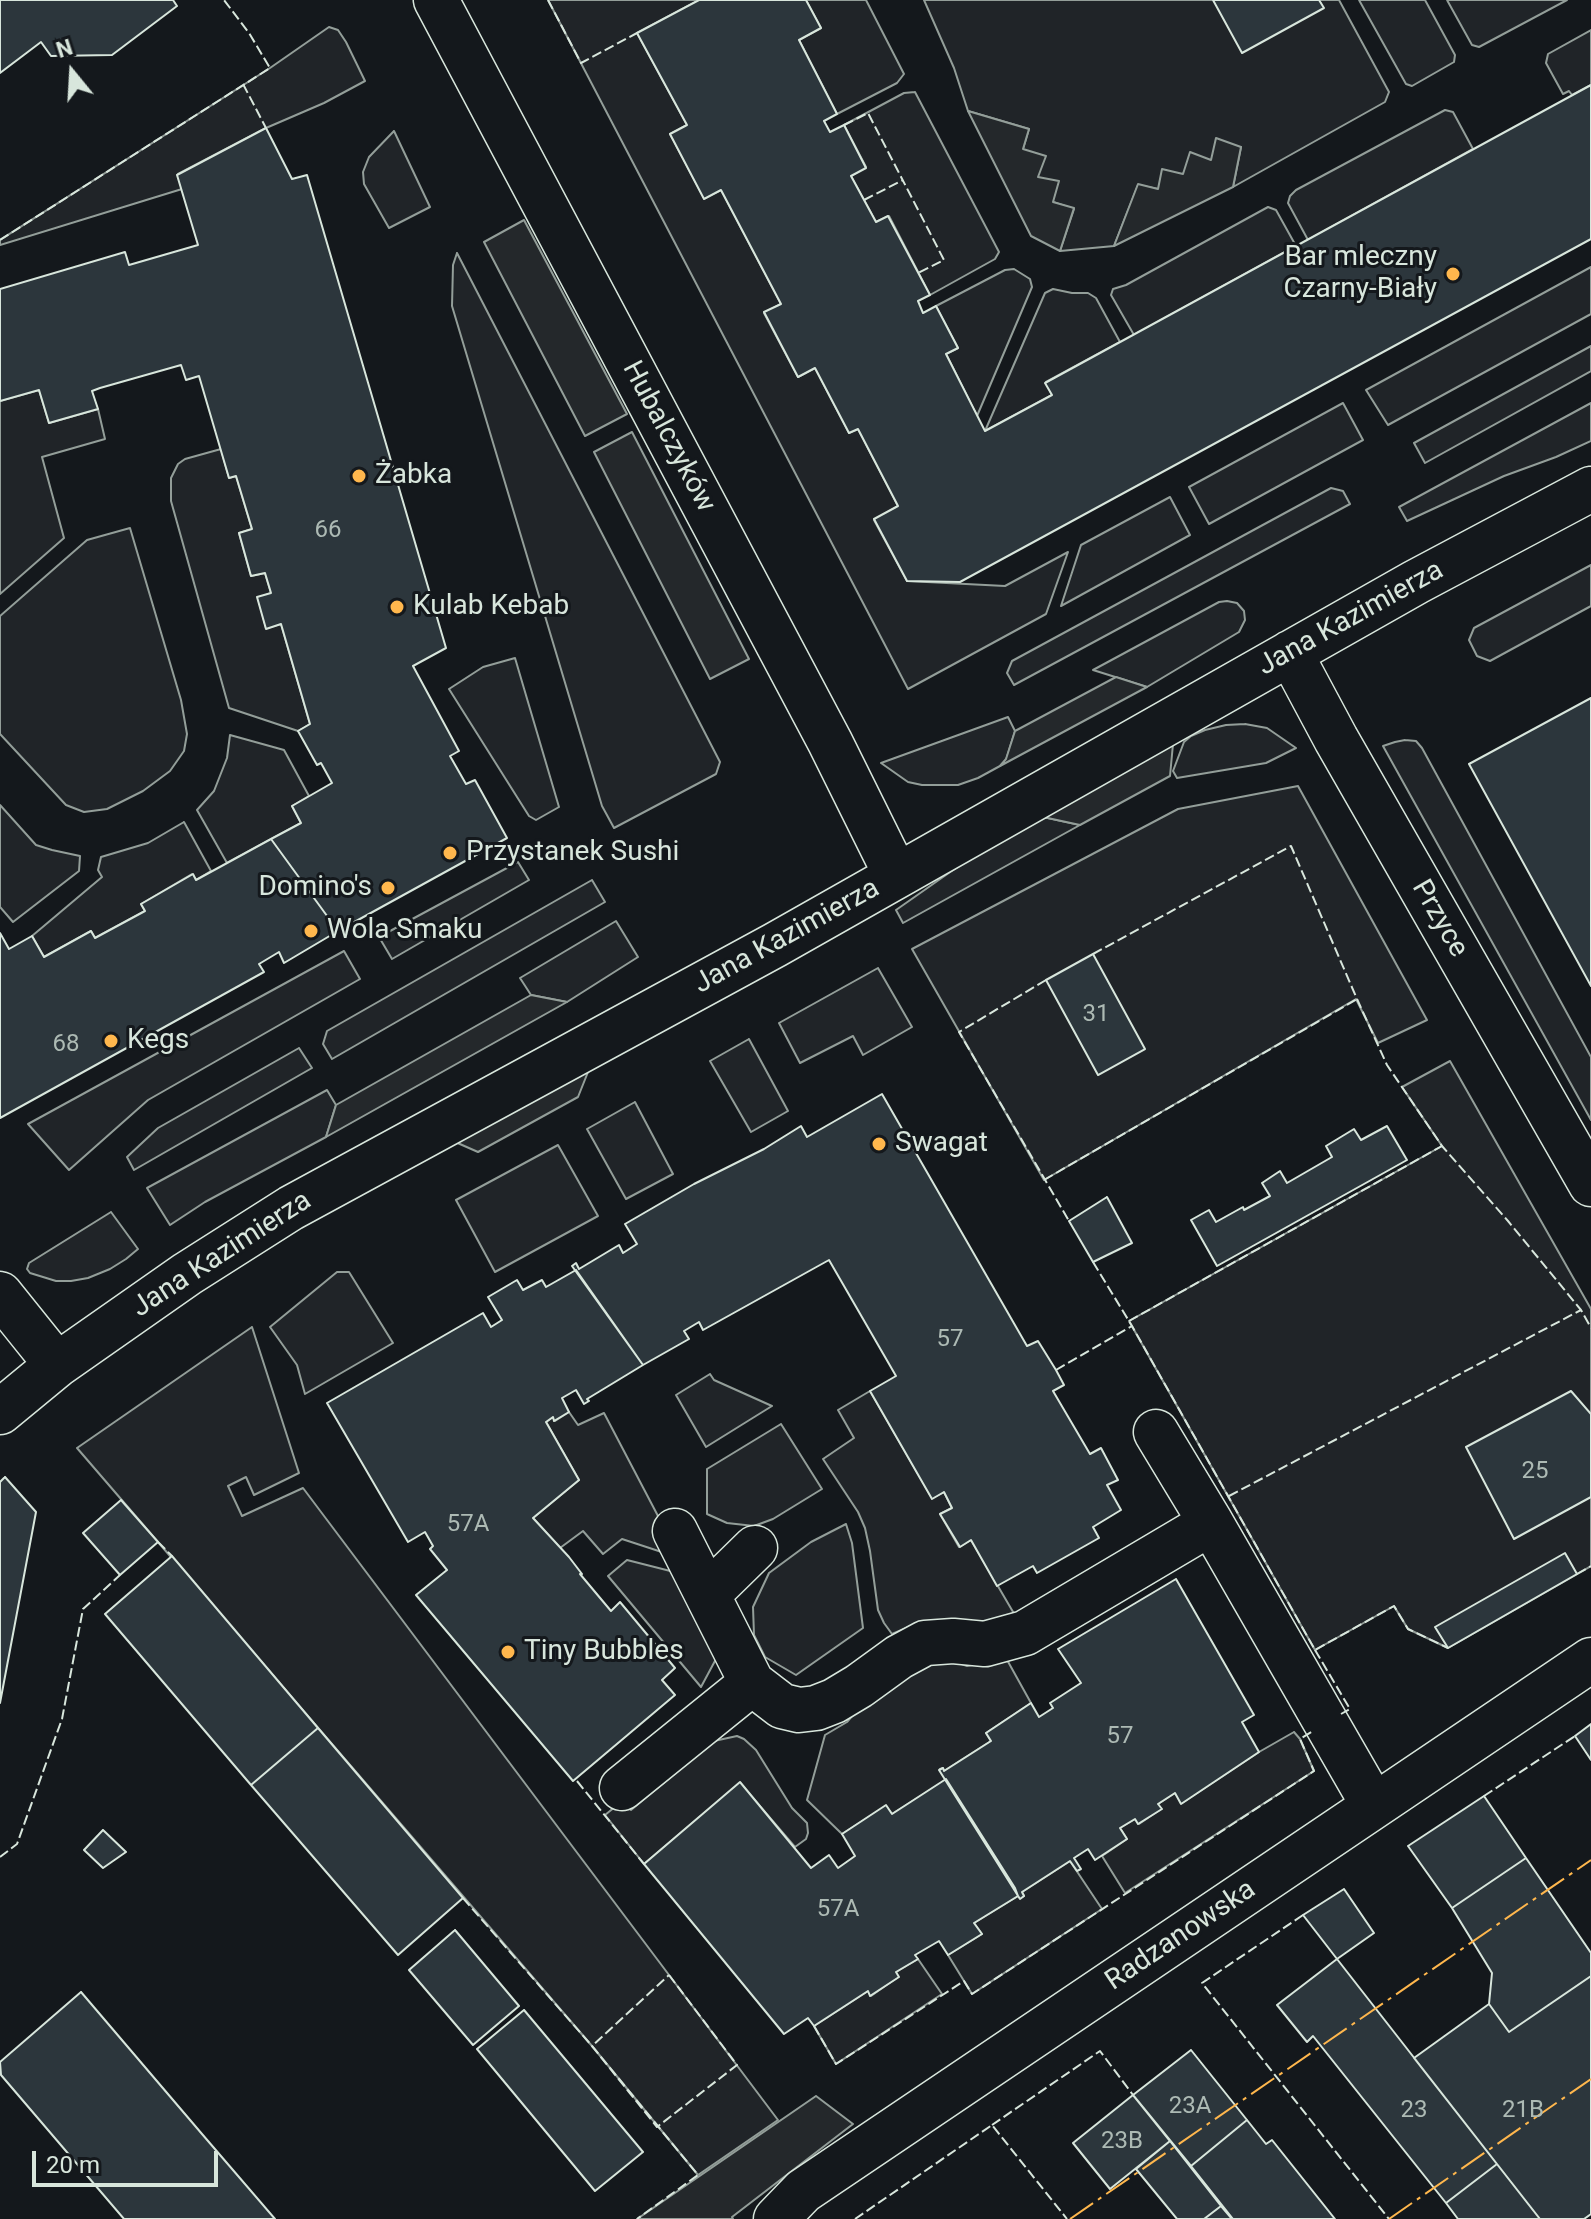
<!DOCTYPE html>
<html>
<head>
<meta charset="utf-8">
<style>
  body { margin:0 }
  #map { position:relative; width:1591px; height:2219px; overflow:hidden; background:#14181c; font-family:Roboto,sans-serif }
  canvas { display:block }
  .north { position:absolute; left:32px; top:32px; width:80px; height:80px; -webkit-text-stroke:6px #14181c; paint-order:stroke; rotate:342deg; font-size:22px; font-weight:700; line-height:32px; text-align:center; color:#d8e6dc }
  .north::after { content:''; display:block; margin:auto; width:28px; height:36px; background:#d8e6dc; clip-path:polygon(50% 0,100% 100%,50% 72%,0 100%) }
  .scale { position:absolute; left:32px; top:2151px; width:186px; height:36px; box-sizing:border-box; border:4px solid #d8e6dc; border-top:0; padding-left:10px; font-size:24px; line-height:28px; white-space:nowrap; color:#d8e6dc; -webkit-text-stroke:6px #14181c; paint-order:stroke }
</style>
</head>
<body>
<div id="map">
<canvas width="1591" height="2219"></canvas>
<div class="north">N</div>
<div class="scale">20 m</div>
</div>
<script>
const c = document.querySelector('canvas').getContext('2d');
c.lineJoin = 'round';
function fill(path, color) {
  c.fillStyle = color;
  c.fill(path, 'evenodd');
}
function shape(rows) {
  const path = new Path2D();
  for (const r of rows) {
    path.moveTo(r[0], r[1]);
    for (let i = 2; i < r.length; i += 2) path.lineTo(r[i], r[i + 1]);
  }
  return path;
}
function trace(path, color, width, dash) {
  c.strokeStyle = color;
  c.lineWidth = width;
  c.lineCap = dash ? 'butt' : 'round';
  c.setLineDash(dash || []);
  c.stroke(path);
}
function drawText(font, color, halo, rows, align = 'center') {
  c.font = font + ' Roboto,sans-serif';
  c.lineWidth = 6;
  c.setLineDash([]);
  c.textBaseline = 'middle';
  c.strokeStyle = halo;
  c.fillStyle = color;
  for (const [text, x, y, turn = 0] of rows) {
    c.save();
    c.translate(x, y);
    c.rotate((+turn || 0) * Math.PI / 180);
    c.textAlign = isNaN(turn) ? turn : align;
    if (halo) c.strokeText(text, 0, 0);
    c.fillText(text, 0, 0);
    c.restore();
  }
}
const green = shape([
  [548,0,699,0,637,33,687,125,670,134,704,198,721,190,781,304,764,313,798,377,815,368,849,433,858,429,898,506,874,520,907,581,1005,586,1068,552,1046,614,908,689,548,0],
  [806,0,866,0,904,74,897,83,837,114,799,40,821,28,806,0],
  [924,0,1213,0,1323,8,1319,0,1339,0,1389,92,1385,102,1233,187,1241,147,1183,174,1158,189,1138,185,1114,246,1060,251,1074,209,1053,202,1038,177,1023,149,1029,129,968,111,954,68,924,0],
  [1359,0,1425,0,1455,55,1454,62,1412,86,1406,84,1359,0],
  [1447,0,1567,0,1479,47,1472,45,1447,0],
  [329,27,338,30,346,42,365,81,324,103,266,128,178,174,182,189,0,245,0,240,270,68,329,27],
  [1591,30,1591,85,1572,95,1569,91,1563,94,1546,63,1548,54,1591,30],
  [915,92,999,252,995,259,930,295,889,216,876,222,851,176,866,167,844,125,904,93,915,92],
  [1445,110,1453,112,1473,149,1308,240,1288,203,1290,196,1296,190,1445,110],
  [394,131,430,207,389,228,364,184,363,172,369,157,394,131],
  [1268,207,1276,210,1296,246,1134,335,1111,295,1113,289,1126,285,1268,207],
  [457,253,720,762,716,774,614,828,602,806,452,306,453,265,457,253],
  [1591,267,1591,314,1388,425,1366,390,1591,267],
  [1014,269,1030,279,1032,287,977,416,946,354,958,348,936,306,1005,270,1014,269],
  [1053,289,1072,293,1088,293,1096,298,1120,342,1046,382,1052,395,985,431,1045,293,1053,289],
  [1591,346,1591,371,1425,463,1414,443,1591,346],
  [39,390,49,423,98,409,105,439,42,457,64,538,0,594,0,401,39,390],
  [1343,403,1363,440,1209,524,1189,487,1343,403],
  [1591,403,1591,441,1556,457,1504,476,1407,521,1399,507,1591,403],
  [221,449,229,478,236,476,252,529,239,533,251,576,265,573,271,593,258,598,266,628,281,624,310,724,298,731,229,708,171,501,171,478,178,464,185,459,221,449],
  [1331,488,1343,491,1350,504,1014,685,1007,673,1012,661,1331,488],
  [1170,497,1190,535,1061,606,1081,545,1170,497],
  [130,528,181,700,187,734,184,751,170,771,143,791,107,809,84,812,66,805,0,734,0,616,87,540,130,528],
  [1591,565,1591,606,1490,661,1477,656,1469,640,1474,628,1591,565],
  [1227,601,1237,603,1244,611,1245,620,1239,632,1147,687,1093,670,1219,602,1227,601],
  [515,658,559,807,536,820,529,816,449,689,483,667,515,658],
  [1008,717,1015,731,1006,760,1000,766,978,778,958,785,922,785,908,782,881,763,1008,717],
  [1245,724,1267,728,1296,748,1266,763,1177,778,1173,771,1184,742,1191,736,1205,730,1226,725,1245,724],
  [230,735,284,750,309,796,292,806,301,823,227,863,197,810,214,791,227,758,230,735],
  [1405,740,1416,741,1422,748,1591,1057,1591,1120,1383,746,1395,742,1405,740],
  [1298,786,1427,1020,1378,1043,1356,999,1044,1180,912,949,1178,809,1298,786],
  [0,805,36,845,52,850,80,856,79,871,13,922,0,907,0,805],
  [1043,817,1080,825,903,923,896,910,973,856,1043,817],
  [184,822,211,871,196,880,192,874,141,904,145,911,95,938,91,931,44,957,32,936,102,877,98,870,101,857,148,843,184,822],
  [518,862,529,880,392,959,379,937,518,862],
  [592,880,605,902,332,1059,323,1044,327,1031,592,880],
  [616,921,638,957,567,1002,531,995,520,978,616,921],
  [344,951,360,979,148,1100,69,1170,28,1124,344,951],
  [878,968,912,1027,863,1055,853,1036,800,1063,779,1023,878,968],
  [749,1039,788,1111,751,1132,710,1061,749,1039],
  [299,1048,312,1068,134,1170,127,1157,158,1128,299,1048],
  [1450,1061,1591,1309,1591,1566,1448,1648,1408,1629,1394,1606,1315,1650,1129,1321,1442,1146,1402,1087,1450,1061],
  [327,1090,336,1105,326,1137,205,1202,170,1225,147,1188,327,1090],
  [635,1102,673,1174,626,1199,587,1129,635,1102],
  [558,1145,598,1216,495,1272,456,1200,558,1145],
  [111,1212,138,1249,126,1259,110,1269,88,1278,71,1281,56,1281,30,1273,27,1269,29,1263,111,1212],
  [337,1272,349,1272,393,1343,305,1394,297,1365,270,1327,337,1272],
  [252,1327,299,1473,254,1495,246,1477,228,1486,242,1516,303,1488,778,2120,698,2175,592,2046,77,1448,252,1327],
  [710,1374,714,1380,772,1406,706,1447,676,1395,710,1374],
  [870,1391,932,1498,944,1492,952,1508,940,1514,959,1547,971,1540,1016,1617,1007,1622,918,1623,892,1634,884,1623,878,1610,870,1551,865,1528,858,1512,823,1459,854,1438,838,1410,870,1391],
  [569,1412,578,1425,604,1413,680,1558,622,1539,603,1554,583,1531,560,1548,533,1518,579,1480,546,1422,553,1417,555,1421,569,1412],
  [781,1424,822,1489,773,1519,754,1526,727,1523,707,1514,707,1469,781,1424],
  [846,1524,852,1543,863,1628,796,1675,765,1657,754,1635,753,1607,769,1573,811,1542,846,1524],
  [627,1560,690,1576,716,1659,701,1687,608,1576,627,1560],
  [1006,1658,1031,1703,986,1733,991,1741,944,1771,943,1768,940,1769,946,1780,892,1814,886,1806,842,1834,807,1800,825,1735,847,1722,858,1709,920,1665,956,1662,967,1666,1006,1658],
  [1294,1732,1300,1739,1314,1771,1125,1893,1102,1856,1127,1839,1120,1828,1135,1819,1139,1824,1161,1809,1158,1804,1175,1793,1182,1803,1259,1752,1294,1732],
  [737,1736,744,1739,756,1750,792,1808,807,1823,808,1833,806,1839,795,1847,740,1783,644,1864,605,1815,621,1802,631,1810,714,1741,737,1736],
  [1070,1861,1102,1909,972,1994,948,1955,982,1934,974,1923,1018,1896,1020,1898,1024,1896,1022,1892,1070,1861],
  [918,1959,942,1994,836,2064,814,2026,868,1991,871,1996,898,1977,896,1972,918,1959]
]);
fill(green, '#202428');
trace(green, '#939e99', 2);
const parking = shape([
  [968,111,1029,129,1023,149,1046,156,1038,177,1059,181,1053,202,1074,208,1060,251,1031,236,968,111],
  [1216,138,1241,147,1233,187,1114,246,1138,184,1158,189,1162,169,1183,174,1190,152,1211,160,1216,138],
  [524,220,627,414,585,436,484,242,524,220],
  [632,432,749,659,710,679,594,452,632,432],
  [1116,677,1147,687,1000,766,1006,759,1015,731,1116,677],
  [1173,744,1170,776,1080,825,1043,817,1173,744],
  [531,995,567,1002,326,1137,336,1105,531,995],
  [590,1067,578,1097,478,1152,453,1141,590,1067],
  [816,2096,853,2124,732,2217,733,2219,637,2219,816,2096]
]);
fill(parking, '#24282b');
trace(parking, '#939e99', 2);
const building = shape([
  [0,0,173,0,177,6,112,55,51,56,41,42,0,73,0,0],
  [699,0,806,0,821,28,799,40,837,114,824,121,830,132,844,125,866,168,851,176,876,222,888,216,930,295,918,301,923,313,936,306,958,348,946,354,985,431,1052,395,1045,383,1591,85,1591,239,960,582,907,581,874,519,898,506,858,429,849,433,815,368,798,377,764,312,781,304,721,190,704,199,670,134,687,125,637,33,699,0],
  [1213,0,1319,0,1324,8,1242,53,1213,0],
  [266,128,292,179,307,175,446,648,413,666,459,751,450,756,466,784,475,780,507,838,338,931,271,839,301,823,292,806,332,783,321,763,317,765,298,731,310,724,281,624,266,629,257,597,271,593,265,573,251,576,239,533,252,529,236,476,229,478,199,376,186,380,181,365,100,388,92,391,98,409,49,423,39,390,0,401,0,289,125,252,129,265,198,245,177,175,266,128],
  [1591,698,1591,986,1469,764,1591,698],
  [271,839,338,931,284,963,279,952,259,964,264,972,0,1118,0,933,9,949,32,936,44,957,91,931,95,938,145,911,141,904,193,874,196,880,271,839],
  [1093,954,1145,1049,1098,1075,1046,980,1093,954],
  [882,1094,1027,1346,1038,1341,1056,1370,1064,1385,1053,1391,1090,1454,1101,1448,1118,1480,1107,1485,1121,1510,1093,1527,1099,1538,1037,1573,1033,1566,997,1586,971,1540,960,1547,940,1514,952,1508,944,1492,932,1499,870,1391,896,1376,829,1260,703,1330,699,1322,684,1331,689,1339,643,1365,572,1266,576,1263,579,1269,619,1245,623,1253,637,1244,625,1224,694,1184,764,1149,801,1126,807,1137,882,1094],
  [1387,1126,1407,1160,1217,1266,1191,1220,1209,1210,1216,1222,1243,1207,1244,1210,1270,1196,1262,1183,1280,1171,1287,1183,1332,1157,1326,1146,1354,1129,1361,1140,1387,1126],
  [1107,1197,1132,1243,1093,1262,1069,1221,1107,1197],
  [576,1270,643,1365,587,1399,589,1401,584,1404,576,1390,562,1398,569,1412,554,1421,553,1417,546,1422,579,1480,533,1518,569,1557,582,1574,580,1574,611,1611,620,1602,675,1668,662,1680,675,1695,573,1781,416,1595,447,1570,430,1549,433,1546,425,1532,408,1542,327,1403,483,1313,491,1327,502,1320,488,1297,517,1280,523,1290,542,1280,546,1287,576,1270],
  [1571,1391,1591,1414,1591,1497,1514,1539,1466,1447,1571,1391],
  [5,1477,36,1512,0,1703,0,1482,5,1477],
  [121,1500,158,1542,120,1575,83,1533,121,1500],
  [1565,1553,1577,1574,1448,1648,1435,1627,1565,1553],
  [172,1556,318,1728,251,1785,105,1614,172,1556],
  [1176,1579,1254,1715,1242,1722,1259,1752,1181,1804,1175,1793,1158,1804,1162,1809,1138,1824,1135,1819,1120,1828,1127,1839,1095,1860,1088,1849,1074,1858,1081,1869,1077,1871,1070,1861,1022,1892,1024,1896,1020,1899,939,1770,943,1768,944,1771,991,1741,986,1733,1031,1703,1039,1717,1053,1708,1050,1703,1081,1683,1058,1649,1176,1579],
  [1591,1724,1591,1760,1575,1736,1591,1724],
  [318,1728,463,1898,398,1955,251,1785,318,1728],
  [946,1779,1015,1888,1018,1896,974,1923,982,1934,948,1955,939,1941,915,1955,918,1959,896,1972,899,1977,870,1996,868,1991,814,2026,808,2018,784,2034,644,1864,740,1782,811,1868,829,1855,838,1868,855,1856,842,1834,886,1805,892,1814,946,1779],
  [1484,1796,1526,1858,1452,1908,1408,1846,1484,1796],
  [103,1830,126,1852,103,1868,84,1850,103,1830],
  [1526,1858,1591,1953,1591,1976,1509,2032,1489,2004,1492,1973,1452,1908,1526,1858],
  [1344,1889,1374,1933,1337,1959,1303,1915,1344,1889],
  [455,1930,519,2006,473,2045,409,1970,455,1930],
  [1337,1959,1497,2164,1446,2203,1313,2036,1307,2042,1277,2005,1337,1959],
  [1591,1976,1591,2214,1584,2219,1540,2219,1414,2058,1489,2004,1509,2032,1591,1976],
  [81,1992,202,2134,275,2219,124,2219,1,2075,0,2062,81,1992],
  [524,2010,643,2152,595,2191,477,2049,524,2010],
  [1191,2050,1247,2120,1191,2166,1133,2095,1191,2050],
  [1133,2095,1170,2141,1110,2189,1073,2143,1133,2095],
  [1247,2120,1266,2144,1272,2140,1335,2219,1233,2219,1191,2166,1247,2120],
  [1170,2141,1221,2206,1204,2219,1177,2219,1136,2169,1170,2141],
  [1497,2164,1540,2219,1458,2219,1446,2203,1497,2164],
  [1221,2206,1232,2219,1204,2219,1221,2206]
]);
fill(building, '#2c363c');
trace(building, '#d8e6dc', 2);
const minor = shape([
  [436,0,830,742,896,875],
  [1290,653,1336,739,1591,1184],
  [0,1294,57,1365],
  [0,1412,57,1365,187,1274,291,1208,775,945,1416,582,1591,489],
  [1156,1432,1211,1523],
  [675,1531,752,1683,782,1706,799,1710,816,1708,834,1701,859,1686,899,1657,925,1643,953,1641,985,1644,1025,1633,1211,1523,1374,1806],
  [708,1594,755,1548],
  [622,1788,752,1683],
  [776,2219,803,2191,1591,1660]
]);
trace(minor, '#d8e6dc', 47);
trace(minor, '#14181c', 44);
trace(shape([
  [548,0,581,63,637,33],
  [243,84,266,128],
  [844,125,868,113,944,260,918,273],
  [864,200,903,180],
  [0,240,270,68,249,33,224,0],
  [1093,954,1291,846,1357,999,1387,1065,1442,1146,1508,1221,1581,1310,1591,1328],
  [1046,980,959,1032,1069,1221],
  [1044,1180,1357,999],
  [1093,1262,1132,1326,1315,1650,1394,1606,1408,1629,1448,1648],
  [1129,1321,1442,1146],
  [1056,1370,1132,1326],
  [1229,1496,1581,1310],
  [158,1542,172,1556],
  [1577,1574,1591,1566],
  [1315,1650,1350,1709,1341,1714],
  [577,1781,644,1864],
  [1484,1796,1575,1736],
  [0,1857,17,1844,62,1719,83,1609,120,1575],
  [463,1898,592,2046,698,2175,637,2219],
  [1303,1915,1202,1983,1389,2219],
  [669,1975,737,2065,657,2127,592,2046,669,1975],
  [814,2026,836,2064,964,1981,972,1994,1314,1771,1300,1739,1313,1731],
  [992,2125,1100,2051,1133,2095],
  [855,2219,992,2125,1067,2219]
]), '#d8e6dc', 2, [10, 4]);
trace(shape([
  [1070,2219,1591,1860],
  [1389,2219,1591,2079]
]), '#ffb74d', 2, [28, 6, 4, 6]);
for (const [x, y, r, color] of [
  [1453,274,8,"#ffb74d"],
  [359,476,8,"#ffb74d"],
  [397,607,8,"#ffb74d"],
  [450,853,8,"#ffb74d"],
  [388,888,8,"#ffb74d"],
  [311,931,8,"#ffb74d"],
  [111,1041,8,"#ffb74d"],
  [879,1144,8,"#ffb74d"],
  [508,1652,8,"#ffb74d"]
]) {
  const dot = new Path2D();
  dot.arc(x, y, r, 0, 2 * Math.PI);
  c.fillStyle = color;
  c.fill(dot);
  trace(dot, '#14181c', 3);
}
drawText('24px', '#adbab4', null, [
  ["66",328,531],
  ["31",1096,1015],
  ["68",66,1045],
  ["57",950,1340],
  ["25",1535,1472],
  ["57A",468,1525],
  ["57",1120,1737],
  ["57A",838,1910],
  ["23A",1190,2107],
  ["23",1414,2111],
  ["21B",1523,2111],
  ["23B",1122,2142]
]);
drawText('28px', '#d8e6dc', '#14181c', [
  ["Bar mleczny",1437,258,"right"],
  ["Czarny-Biały",1437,290,"right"],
  ["Żabka",375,476],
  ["Kulab Kebab",413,607],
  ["Przystanek Sushi",466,853],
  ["Domino's",372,888,"right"],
  ["Wola Smaku",327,931],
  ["Kegs",127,1041],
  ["Swagat",895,1144],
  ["Tiny Bubbles",524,1652]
], 'left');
drawText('28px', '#d8e6dc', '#14181c', [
  ["Hubalczyków",668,437,62],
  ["Jana Kazimierza",1351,619,-29],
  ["Przyce",1439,919,60],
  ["Jana Kazimierza",787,937,-29],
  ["Jana Kazimierza",222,1255,-33],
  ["Radzanowska",1181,1936,-34]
]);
</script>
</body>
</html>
